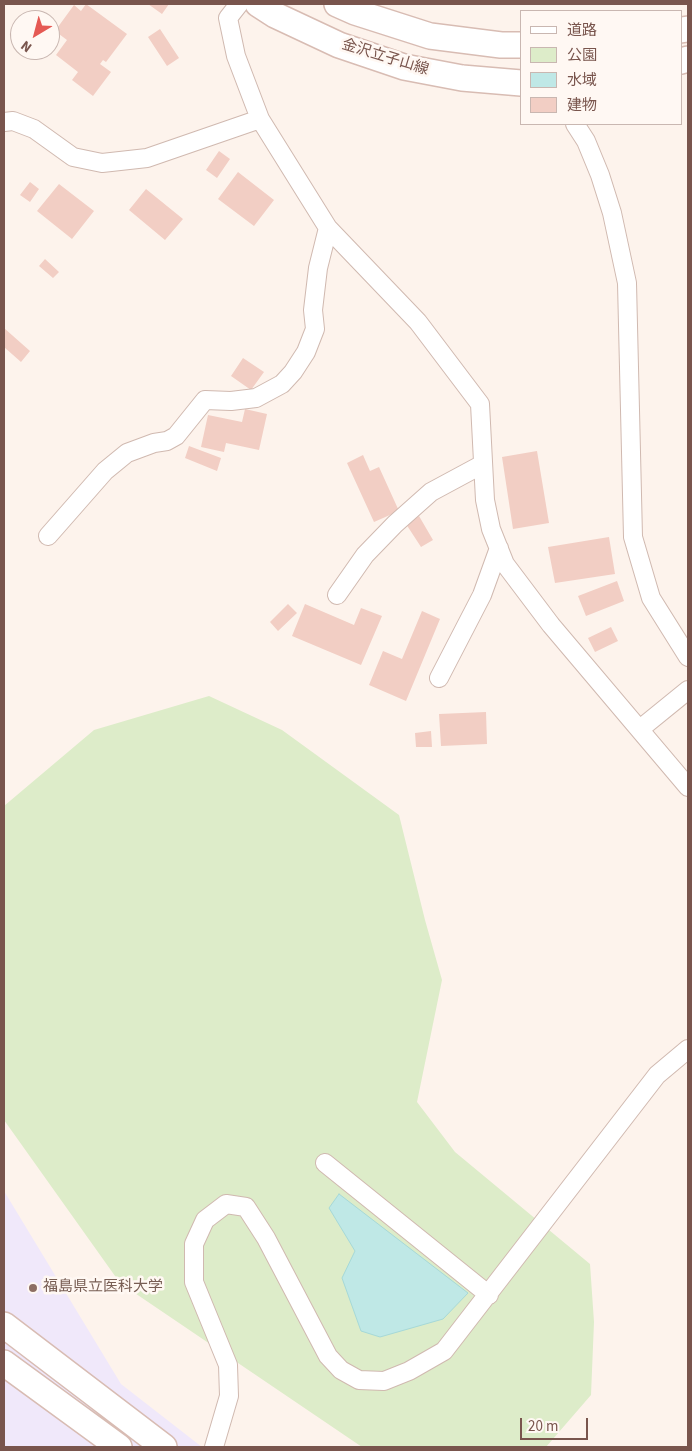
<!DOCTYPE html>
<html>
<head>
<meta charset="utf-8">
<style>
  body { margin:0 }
  #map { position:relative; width:692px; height:1451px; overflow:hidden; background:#fdf3ec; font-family:"Source Sans 3","Noto Sans JP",sans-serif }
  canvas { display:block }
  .frame { position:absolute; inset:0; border:5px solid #79554d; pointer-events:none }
  .legend { position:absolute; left:520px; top:10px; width:162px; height:115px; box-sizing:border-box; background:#fff8f3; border:1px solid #c9b7b1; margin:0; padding:6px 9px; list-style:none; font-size:15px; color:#79554d }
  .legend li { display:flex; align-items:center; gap:10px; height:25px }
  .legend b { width:25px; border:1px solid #c9b7b1 }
  .north { position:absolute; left:10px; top:10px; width:50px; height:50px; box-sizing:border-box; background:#fff8f3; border:1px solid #c9b7b1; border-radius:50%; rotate:217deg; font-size:14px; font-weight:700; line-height:20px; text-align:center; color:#79554d }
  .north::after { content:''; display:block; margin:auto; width:18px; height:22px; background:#e55953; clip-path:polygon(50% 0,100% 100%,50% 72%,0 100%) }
  .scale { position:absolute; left:520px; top:1418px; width:68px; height:22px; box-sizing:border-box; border:2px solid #79554d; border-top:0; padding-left:6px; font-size:15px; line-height:18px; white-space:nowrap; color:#79554d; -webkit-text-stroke:4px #fff8f3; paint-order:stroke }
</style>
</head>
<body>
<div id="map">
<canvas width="692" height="1451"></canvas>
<div class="frame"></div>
<ul class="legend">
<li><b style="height:6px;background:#fff"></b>道路</li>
<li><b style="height:14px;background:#ddecc9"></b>公園</li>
<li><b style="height:14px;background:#bfe8e6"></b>水域</li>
<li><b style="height:14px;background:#f2cec4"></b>建物</li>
</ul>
<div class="north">N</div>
<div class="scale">20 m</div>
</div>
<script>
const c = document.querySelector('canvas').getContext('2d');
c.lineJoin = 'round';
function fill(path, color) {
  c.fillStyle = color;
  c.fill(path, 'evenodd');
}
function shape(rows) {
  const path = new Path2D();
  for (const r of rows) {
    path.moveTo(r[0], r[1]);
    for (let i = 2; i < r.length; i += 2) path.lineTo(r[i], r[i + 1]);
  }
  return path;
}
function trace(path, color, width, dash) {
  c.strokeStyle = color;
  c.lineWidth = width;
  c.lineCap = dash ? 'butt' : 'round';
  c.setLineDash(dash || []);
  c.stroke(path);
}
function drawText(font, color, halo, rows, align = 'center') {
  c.font = font + ' "Source Sans 3","Noto Sans JP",sans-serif';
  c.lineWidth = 5;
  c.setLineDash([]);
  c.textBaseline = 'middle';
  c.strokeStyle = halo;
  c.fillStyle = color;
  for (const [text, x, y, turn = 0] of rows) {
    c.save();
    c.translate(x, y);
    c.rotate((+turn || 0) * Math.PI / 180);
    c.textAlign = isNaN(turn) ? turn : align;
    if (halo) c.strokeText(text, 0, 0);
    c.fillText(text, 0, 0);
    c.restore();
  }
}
fill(shape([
  [4,1191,121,1384,202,1447,4,1447]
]), '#f0e8fa');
fill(shape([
  [209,696,282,730,399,815,425,920,442,980,417,1102,455,1152,590,1264,594,1322,591,1395,546,1447,362,1447,120,1283,4,1120,4,806,94,730]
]), '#ddecc9');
const water = shape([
  [339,1194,468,1293,443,1319,380,1337,361,1331,342,1278,355,1251,329,1208,339,1194]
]);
fill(water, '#bfe8e6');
trace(water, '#a6d9d8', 1);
fill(shape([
  [86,4,127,34,106,62,103,60,100,64,111,72,93,96,72,80,78,72,56,55,67,40,55,31,74,5,81,11],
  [148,4,169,4,162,14],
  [160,29,179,58,167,66,148,37],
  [219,151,230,159,217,178,206,170],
  [238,172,274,200,254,226,218,199],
  [30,182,39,189,30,202,20,195],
  [59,184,94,211,72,239,37,211],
  [146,189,183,219,165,240,129,210],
  [45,259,59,272,53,278,39,266],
  [4,328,30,351,21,362,4,347],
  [243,358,264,372,251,390,231,376],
  [245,409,267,414,259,450,226,443,224,452,201,447,208,415,242,422],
  [189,446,221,458,217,471,185,458],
  [537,451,549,523,513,529,502,457],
  [363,455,370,471,379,467,399,511,374,522,347,463],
  [419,516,433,540,421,547,406,524],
  [609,537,615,574,555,583,548,547],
  [617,581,624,601,586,616,578,596],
  [288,604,297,613,278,631,270,622],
  [305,604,354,625,361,608,382,616,361,665,292,636],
  [422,611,440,619,406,701,369,685,383,651,402,659],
  [611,627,618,641,595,652,588,638],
  [486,712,487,744,441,746,439,714],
  [431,731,432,747,416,747,415,733]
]), '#f2cec4');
const street = shape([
  [239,4,228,18,236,56,260,119,328,228,418,322,480,404,485,500,491,529,505,564,551,625,688,787],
  [4,122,13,121,34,129,73,157,102,163,147,158,260,119],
  [575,124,586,141,600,175,612,213,627,283,633,537,651,598,688,657],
  [48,536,105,471,127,453,154,443,167,441,176,436,205,400,231,401,256,398,282,384,293,372,306,352,315,329,313,310,318,268,328,228],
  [337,595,365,555,395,524,431,492,483,464],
  [439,678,482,595,499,548],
  [640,729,688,690],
  [325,1163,489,1295],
  [214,1447,229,1396,228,1365,194,1282,194,1244,205,1220,226,1204,246,1207,266,1238,328,1356,341,1370,359,1380,384,1381,409,1371,444,1351,657,1075,688,1049]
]);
const secondary = shape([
  [258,4,275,15,339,45,404,67,462,78,521,83],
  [337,4,355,12,430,36,501,45,521,45],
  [681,30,688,29],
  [681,61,688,59],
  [4,1325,164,1447],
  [4,1363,119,1447]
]);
trace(street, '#d0b9b0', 20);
trace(secondary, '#d8bcb3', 28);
trace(street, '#fff', 18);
trace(secondary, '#fff', 25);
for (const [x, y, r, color] of [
  [33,1288,5,"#8d6e63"]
]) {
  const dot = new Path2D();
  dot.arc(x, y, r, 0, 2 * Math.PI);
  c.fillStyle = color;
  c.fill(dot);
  trace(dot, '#fff8f3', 2);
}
drawText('15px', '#79554d', '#fff8f3', [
  ["金沢立子山線",385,58,17]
]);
drawText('15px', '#785e54', '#fff8f3', [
  ["福島県立医科大学",43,1288]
], 'left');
</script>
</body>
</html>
